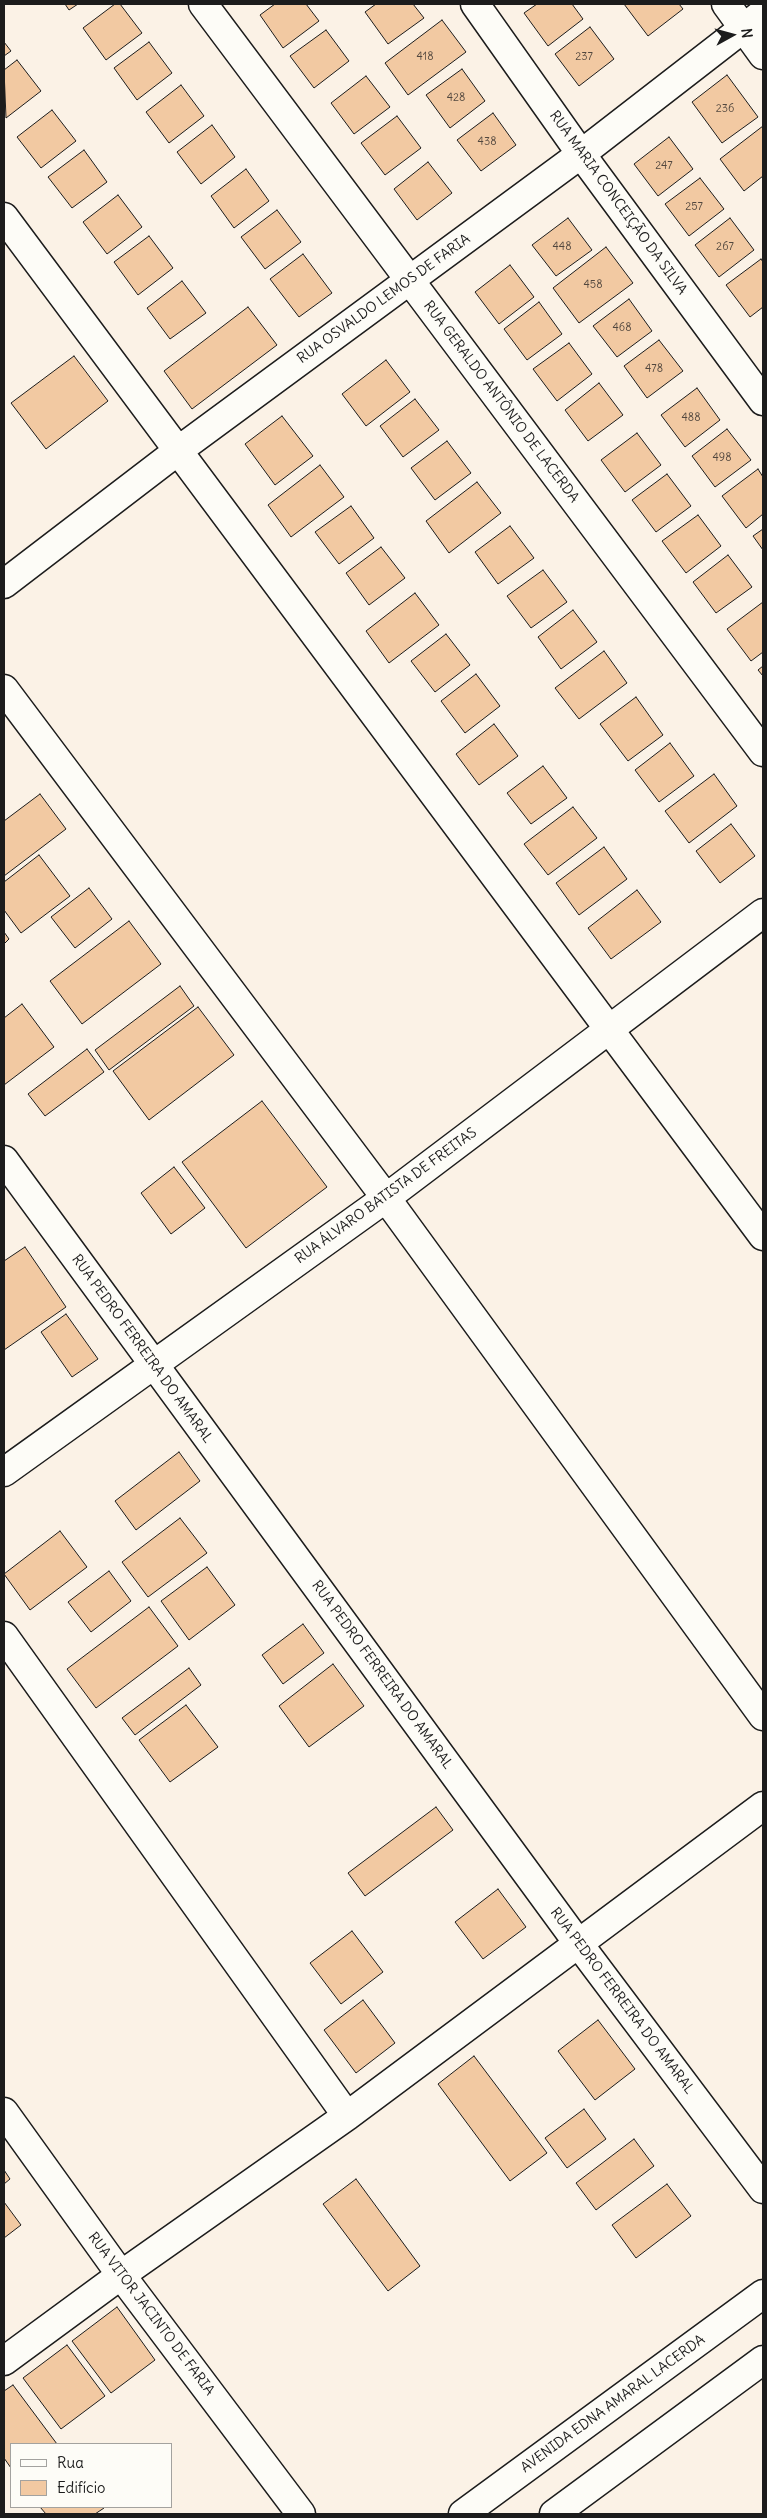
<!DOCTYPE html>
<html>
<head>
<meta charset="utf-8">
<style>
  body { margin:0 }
  #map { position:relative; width:767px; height:2518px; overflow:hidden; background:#fbf2e6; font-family:Delius,sans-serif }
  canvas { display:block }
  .frame { position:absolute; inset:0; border:5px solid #1c1c1c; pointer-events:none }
  .legend { position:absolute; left:10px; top:2443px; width:162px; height:65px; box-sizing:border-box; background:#fdfcf7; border:1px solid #a3a29f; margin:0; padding:6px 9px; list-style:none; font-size:15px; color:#1c1c1c }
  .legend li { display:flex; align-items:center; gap:10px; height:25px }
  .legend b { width:25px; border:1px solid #a3a29f }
  .north { position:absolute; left:707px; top:10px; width:50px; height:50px; -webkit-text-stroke:4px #fdfcf7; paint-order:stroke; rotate:83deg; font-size:14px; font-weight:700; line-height:20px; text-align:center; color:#1c1c1c }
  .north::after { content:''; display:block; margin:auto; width:18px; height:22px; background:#1c1c1c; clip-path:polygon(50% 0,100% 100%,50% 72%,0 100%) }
</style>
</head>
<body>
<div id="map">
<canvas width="767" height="2518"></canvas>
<div class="frame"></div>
<ul class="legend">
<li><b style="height:6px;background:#fdfcf7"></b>Rua</li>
<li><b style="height:14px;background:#f2c9a2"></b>Edifício</li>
</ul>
<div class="north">N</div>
</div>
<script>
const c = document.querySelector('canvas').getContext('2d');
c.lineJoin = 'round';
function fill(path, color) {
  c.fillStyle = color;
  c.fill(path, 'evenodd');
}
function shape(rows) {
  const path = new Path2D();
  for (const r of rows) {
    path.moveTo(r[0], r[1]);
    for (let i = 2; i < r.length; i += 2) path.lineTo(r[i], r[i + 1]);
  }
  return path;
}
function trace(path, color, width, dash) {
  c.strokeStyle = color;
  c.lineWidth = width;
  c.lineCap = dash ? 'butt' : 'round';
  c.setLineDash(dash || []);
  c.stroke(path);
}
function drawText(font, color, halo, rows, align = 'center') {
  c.font = font + ' Delius,sans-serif';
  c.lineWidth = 5;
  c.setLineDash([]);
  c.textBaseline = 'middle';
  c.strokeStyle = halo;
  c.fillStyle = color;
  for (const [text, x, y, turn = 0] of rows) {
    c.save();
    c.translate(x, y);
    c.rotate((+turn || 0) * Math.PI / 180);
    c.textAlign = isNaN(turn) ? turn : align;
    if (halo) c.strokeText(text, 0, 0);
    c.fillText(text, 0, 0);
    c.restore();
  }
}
const building = shape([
  [65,4,78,4,69,10,65,4],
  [115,4,120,4,142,33,106,60,83,28,115,4],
  [275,4,306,4,319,21,283,48,260,15,275,4],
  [376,4,413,4,424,18,388,44,365,12,376,4],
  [537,4,572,4,583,19,548,46,524,13,537,4],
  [624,4,679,4,683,9,648,36,624,4],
  [442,20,466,52,408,95,385,63,442,20],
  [590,27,614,59,579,86,555,54,590,27],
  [326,30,349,61,314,88,290,56,326,30],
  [4,42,11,51,4,56,4,42],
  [149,42,172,73,137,100,114,68,149,42],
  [17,60,41,91,6,118,4,70,17,60],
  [462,69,485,101,450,128,426,95,462,69],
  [727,75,758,117,722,143,692,102,727,75],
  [366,76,390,107,354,134,331,103,366,76],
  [181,85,204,116,169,143,146,112,181,85],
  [52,110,76,141,41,168,17,137,52,110],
  [493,113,516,145,481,171,457,140,493,113],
  [397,116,421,148,385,175,361,143,397,116],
  [212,125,235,157,201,184,177,152,212,125],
  [763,126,763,176,744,191,720,159,763,126],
  [669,137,693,169,658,196,634,164,669,137],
  [84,150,107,182,72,208,48,177,84,150],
  [428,162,452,193,417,220,394,189,428,162],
  [246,169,269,201,234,228,211,196,246,169],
  [700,178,724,209,689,236,665,204,700,178],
  [118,195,142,227,107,254,83,222,118,195],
  [277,210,301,242,265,269,241,237,277,210],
  [568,218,592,250,556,276,532,245,568,218],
  [730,218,754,250,719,277,695,245,730,218],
  [149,236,173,268,138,295,114,262,149,236],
  [606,247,633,283,579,323,553,288,606,247],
  [303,254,332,293,299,317,270,279,303,254],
  [761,259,763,262,763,307,750,317,726,285,761,259],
  [510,265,534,297,499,324,475,292,510,265],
  [182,281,206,313,170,339,147,308,182,281],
  [629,299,652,331,617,357,593,326,629,299],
  [539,302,562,334,527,360,504,329,539,302],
  [248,307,277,345,192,409,164,371,248,307],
  [659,340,683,371,647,398,624,366,659,340],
  [569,343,592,374,557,401,533,369,569,343],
  [74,356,108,401,46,449,11,403,74,356],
  [386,360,410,392,366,426,342,394,386,360],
  [599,383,623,415,588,441,565,410,599,383],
  [697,388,720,420,685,447,661,415,697,388],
  [415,399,439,430,403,457,380,426,415,399],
  [282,416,313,456,275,485,245,444,282,416],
  [727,429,751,460,715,487,692,456,727,429],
  [637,433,661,465,625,492,601,460,637,433],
  [447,441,471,473,435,500,411,468,447,441],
  [320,465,344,497,291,537,268,505,320,465],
  [758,469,763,477,763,514,746,528,722,496,758,469],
  [667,474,691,506,656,532,632,500,667,474],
  [477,482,501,513,449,553,426,521,477,482],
  [351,506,374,538,339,564,315,532,351,506],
  [698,515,721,546,686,573,662,541,698,515],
  [510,526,534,558,498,584,475,552,510,526],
  [763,529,763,550,753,536,763,529],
  [381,547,405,578,369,605,346,573,381,547],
  [728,555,752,587,716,613,693,582,728,555],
  [543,570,567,602,531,628,507,596,543,570],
  [415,593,439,625,389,663,366,631,415,593],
  [763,602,763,652,751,661,727,629,763,602],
  [573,610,597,642,561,669,538,637,573,610],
  [446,634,470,665,435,692,411,661,446,634],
  [604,651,627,683,579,719,555,688,604,651],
  [763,666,763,676,758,670,763,666],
  [476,674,500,706,465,733,441,701,476,674],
  [636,697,663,735,628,761,600,724,636,697],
  [494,724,518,756,479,785,456,754,494,724],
  [670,743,694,776,659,802,635,770,670,743],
  [543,766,567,798,531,824,507,793,543,766],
  [714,774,737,806,689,843,665,811,714,774],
  [40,794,66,829,4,876,4,821,40,794],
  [573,807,597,838,548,875,524,844,573,807],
  [731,824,755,856,720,883,696,851,731,824],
  [604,847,627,879,579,915,556,883,604,847],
  [39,855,70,896,21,933,4,910,4,882,39,855],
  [89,888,112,919,75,948,51,917,89,888],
  [637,890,661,922,611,959,588,928,637,890],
  [129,921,161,964,82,1024,50,981,129,921],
  [4,932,9,939,4,944,4,932],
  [180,986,194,1006,109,1070,95,1050,180,986],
  [22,1004,54,1047,4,1085,4,1018,22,1004],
  [198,1007,234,1055,149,1120,113,1071,198,1007],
  [87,1049,104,1072,45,1116,28,1094,87,1049],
  [262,1101,327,1187,246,1248,182,1162,262,1101],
  [174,1167,205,1208,171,1234,141,1193,174,1167],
  [25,1247,66,1307,4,1350,4,1261,25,1247],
  [66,1314,98,1359,72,1377,41,1332,66,1314],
  [179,1452,200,1481,136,1530,115,1501,179,1452],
  [180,1518,207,1553,148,1597,122,1562,180,1518],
  [60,1531,87,1567,30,1610,4,1574,60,1531],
  [207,1567,235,1605,189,1640,161,1601,207,1567],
  [109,1571,131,1601,91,1632,68,1602,109,1571],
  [149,1607,178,1646,96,1708,67,1669,149,1607],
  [303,1624,324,1653,283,1684,262,1655,303,1624],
  [333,1664,364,1706,309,1747,279,1706,333,1664],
  [189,1668,201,1685,135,1735,122,1718,189,1668],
  [186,1705,218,1747,170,1782,139,1740,186,1705],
  [436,1807,453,1830,365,1896,348,1873,436,1807],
  [498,1889,526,1927,483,1959,455,1922,498,1889],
  [352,1931,383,1972,341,2004,310,1963,352,1931],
  [363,2000,395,2043,356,2073,324,2030,363,2000],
  [598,2020,635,2069,595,2100,558,2051,598,2020],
  [474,2056,547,2153,510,2181,438,2084,474,2056],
  [584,2109,606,2139,567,2168,545,2138,584,2109],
  [634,2139,654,2166,596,2210,576,2183,634,2139],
  [4,2170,10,2179,4,2184,4,2170],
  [356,2179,420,2266,388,2291,323,2204,356,2179],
  [667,2184,691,2216,636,2258,612,2225,667,2184],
  [4,2202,21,2225,4,2238,4,2202],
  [117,2307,155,2360,111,2393,72,2341,117,2307],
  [67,2345,105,2396,61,2429,23,2378,67,2345],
  [13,2385,57,2444,11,2444,11,2468,4,2458,4,2391,13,2385],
  [40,2507,104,2507,104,2508,95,2514,46,2514,40,2507]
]);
fill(building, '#f2c9a2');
trace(building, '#1c1c1c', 1);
const minor = shape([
  [203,4,763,752],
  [475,4,581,154,763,401],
  [726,4,763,55],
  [4,217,763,1236],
  [4,584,179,450,581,154,763,13],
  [4,689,386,1198,763,1716],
  [4,1160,578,1943,763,2189],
  [4,1472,386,1198,763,913],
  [4,1636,347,2116],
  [4,2112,121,2275,301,2514],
  [4,2361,121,2275,347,2116,763,1806],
  [463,2514,763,2294],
  [554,2514,763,2360]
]);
trace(minor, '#1c1c1c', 31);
trace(minor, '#fdfcf7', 28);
drawText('11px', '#52473e', null, [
  ["418",425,57],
  ["237",584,57],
  ["428",456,98],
  ["236",725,109],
  ["438",487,142],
  ["247",664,166],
  ["257",694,207],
  ["448",562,247],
  ["267",725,247],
  ["458",593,285],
  ["468",622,328],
  ["478",654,369],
  ["488",691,418],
  ["498",722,458]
]);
drawText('14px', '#1c1c1c', '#fdfcf7', [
  ["RUA MARIA CONCEIÇÃO DA SILVA",618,203,54],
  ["RUA OSVALDO LEMOS DE FARIA",384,299,-36],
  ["RUA GERALDO ANTÔNIO DE LACERDA",501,402,53],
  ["RUA ÁLVARO BATISTA DE FREITAS",386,1196,-36],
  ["RUA PEDRO FERREIRA DO AMARAL",142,1349,54],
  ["RUA PEDRO FERREIRA DO AMARAL",382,1675,54],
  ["RUA PEDRO FERREIRA DO AMARAL",622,2001,53],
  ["RUA VITOR JACINTO DE FARIA",151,2314,53],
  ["AVENIDA EDNA AMARAL LACERDA",613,2404,-36]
]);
</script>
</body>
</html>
